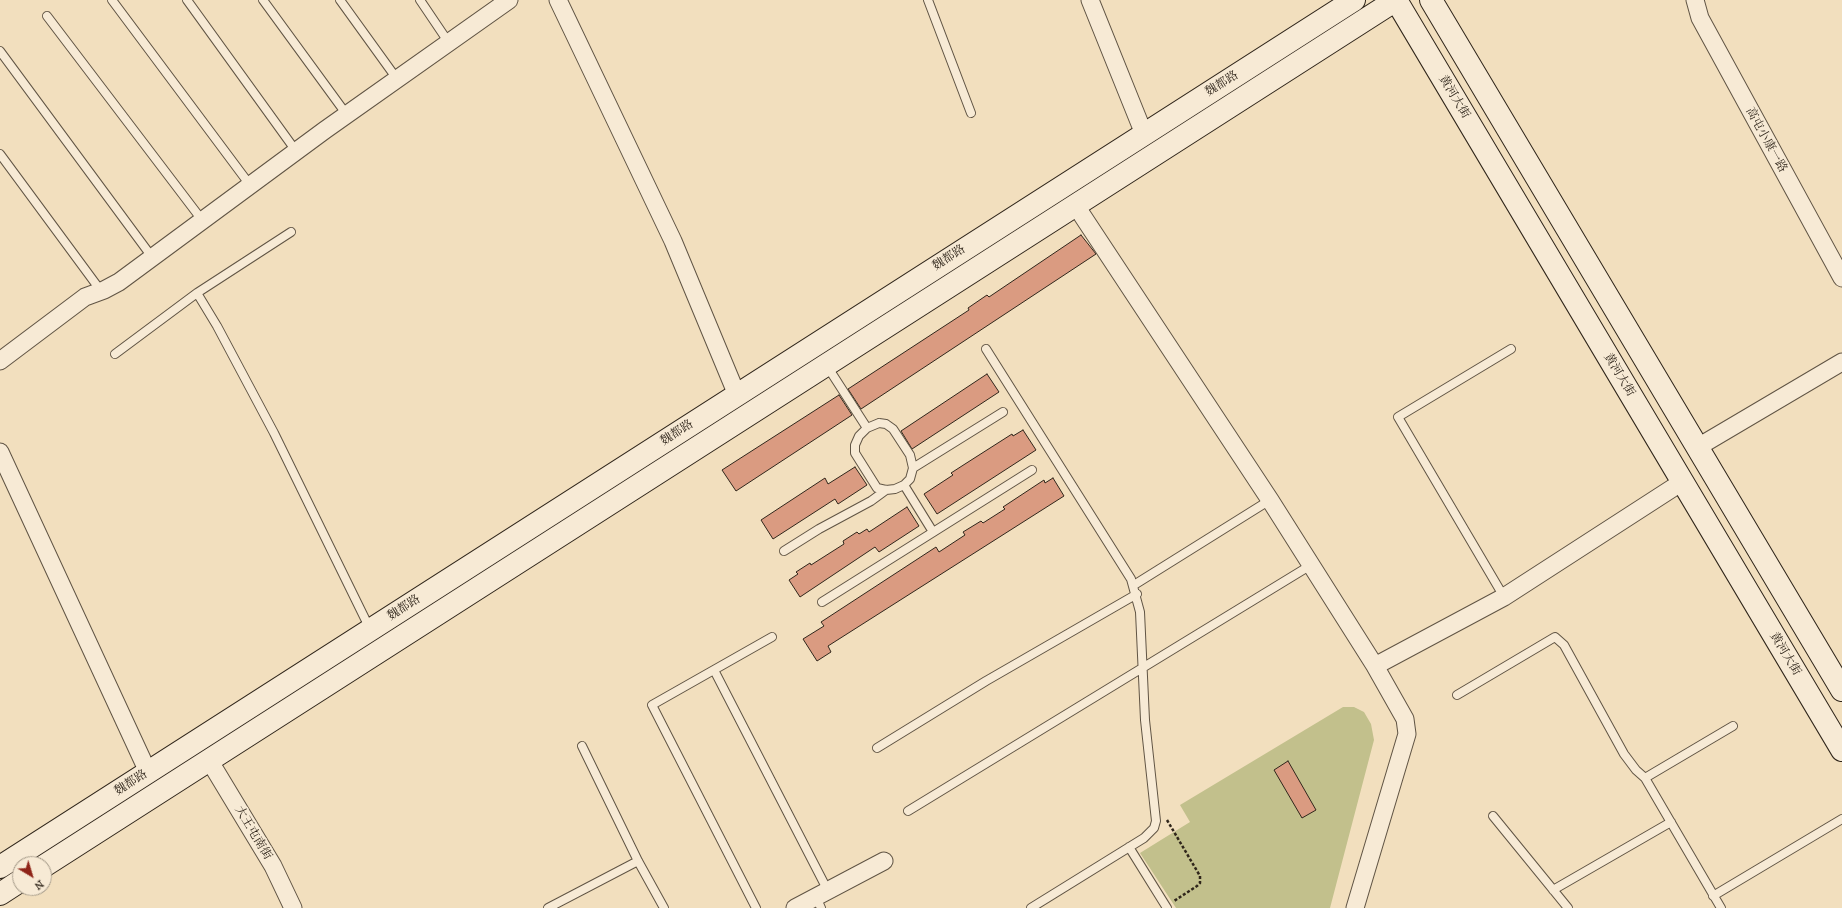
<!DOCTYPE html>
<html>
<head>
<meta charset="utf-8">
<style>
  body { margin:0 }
  #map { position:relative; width:1842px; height:908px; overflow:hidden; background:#f2dfbe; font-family:"IM FELL French Canon",serif }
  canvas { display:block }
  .north { position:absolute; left:12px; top:856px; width:40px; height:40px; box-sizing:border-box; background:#f7ead5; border:1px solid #a79c8b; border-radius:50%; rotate:142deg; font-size:11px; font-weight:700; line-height:16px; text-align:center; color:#30261b }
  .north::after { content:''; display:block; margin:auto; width:14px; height:18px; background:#8f2418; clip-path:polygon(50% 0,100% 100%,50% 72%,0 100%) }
</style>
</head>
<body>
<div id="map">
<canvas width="1842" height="908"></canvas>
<div class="north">N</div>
</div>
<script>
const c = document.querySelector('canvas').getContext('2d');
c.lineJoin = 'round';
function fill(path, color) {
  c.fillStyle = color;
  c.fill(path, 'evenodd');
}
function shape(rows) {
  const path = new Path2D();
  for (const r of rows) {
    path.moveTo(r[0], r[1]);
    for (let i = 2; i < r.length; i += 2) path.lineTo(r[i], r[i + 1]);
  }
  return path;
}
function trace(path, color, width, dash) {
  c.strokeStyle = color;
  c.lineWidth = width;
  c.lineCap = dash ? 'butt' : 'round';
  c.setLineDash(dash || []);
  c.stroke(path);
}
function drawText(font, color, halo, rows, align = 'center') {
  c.font = font + ' "IM FELL French Canon","Noto Serif SC",serif';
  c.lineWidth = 3.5;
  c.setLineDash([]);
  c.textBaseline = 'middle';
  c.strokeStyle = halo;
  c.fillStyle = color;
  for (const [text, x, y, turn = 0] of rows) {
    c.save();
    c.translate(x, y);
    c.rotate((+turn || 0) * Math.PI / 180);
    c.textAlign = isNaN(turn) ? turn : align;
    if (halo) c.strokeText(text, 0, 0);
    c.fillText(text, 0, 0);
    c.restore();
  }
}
fill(shape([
  [1343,707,1354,707,1364,712,1371,724,1374,740,1330,908,1176,908,1140,853,1190,822,1180,805]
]), '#c2c08c');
const building = shape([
  [1081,235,1096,254,861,409,848,389,969,310,968,308,987,295,989,297,1081,235],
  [987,374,999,392,912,449,901,431,987,374],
  [839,395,852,415,736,491,722,470,839,395],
  [1023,430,1036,450,937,514,924,494,953,475,951,473,965,464,1012,434,1013,436,1023,430],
  [855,467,867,485,838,504,835,499,773,539,761,520,825,478,828,484,855,467],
  [1053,478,1064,496,828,646,831,652,817,661,803,639,824,626,821,622,936,547,939,552,965,535,963,532,981,521,983,523,1005,509,1003,507,1044,480,1045,483,1053,478],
  [907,507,919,526,879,552,875,547,800,597,789,580,798,574,796,572,810,563,811,565,844,544,843,541,857,532,859,534,867,529,869,532,907,507],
  [1288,761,1316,810,1302,818,1274,770,1288,761]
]);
fill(building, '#da9b81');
trace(building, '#30261b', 1);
const service = shape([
  [112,0,250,185],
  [187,0,296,151],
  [263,0,347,115],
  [340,0,397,79],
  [420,0,449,43],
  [928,0,971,113],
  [47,16,202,220],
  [0,51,152,257],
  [0,154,101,291],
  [197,293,217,326,274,433,370,629],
  [986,349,1131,579,1140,612,1145,720,1156,821,1154,828,1144,838,1031,908],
  [115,354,197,293,291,232],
  [827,366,867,428],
  [879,423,886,424,893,429,910,455,913,468,910,479,904,485,895,489,886,490,877,488,855,453,855,445,859,436,867,428,879,423],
  [913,468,1003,412],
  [904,485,933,532],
  [784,551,819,529,871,501,886,490],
  [1134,585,1270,500],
  [1504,597,1398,417,1511,349],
  [822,602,1032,470],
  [714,670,828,891],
  [1457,695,1555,637,1564,645,1624,754,1636,770,1645,778,1721,908],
  [582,746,638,861,664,908],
  [877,748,986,681,1137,594],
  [1645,778,1733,726],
  [908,811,1311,565],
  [1493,816,1568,908],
  [1129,847,1167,908],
  [1553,890,1671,822],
  [1713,896,1842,819],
  [816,897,821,908],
  [548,908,638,861],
  [756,908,652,705,772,637]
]);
const minor = shape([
  [558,0,673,241,737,395],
  [1090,0,1144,134],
  [1695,0,1700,18,1842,278],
  [1076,206,1270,500,1375,666,1405,719,1407,734,1355,908],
  [0,361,85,297,104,290,119,282,325,130,509,0],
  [1698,447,1842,362],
  [0,452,148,772],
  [1375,666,1504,597,1682,482],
  [209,760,273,866,293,908],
  [795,908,884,861]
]);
const secondary = shape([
  [1396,0,1842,750],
  [1431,0,1842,690],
  [44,866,1396,0],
  [0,867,1354,0],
  [0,894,20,881]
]);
trace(service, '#605444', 10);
trace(minor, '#605444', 19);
trace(secondary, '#30261b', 24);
trace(shape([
  [1167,820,1200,876,1200,883,1197,886,1174,901]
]), '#30261b', 2.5, [3, 2]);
trace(service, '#f7ead5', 8);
trace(minor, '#f7ead5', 17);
trace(secondary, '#f7ead5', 22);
drawText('12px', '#30261b', '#f7ead5', [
  ["魏都路",1222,84,-32],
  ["黄河大街",1454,97,59],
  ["高屯小康一路",1766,140,61],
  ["魏都路",949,258,-33],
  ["黄河大街",1619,375,59],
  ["魏都路",677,433,-33],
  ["魏都路",404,608,-33],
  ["黄河大街",1785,654,59],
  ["魏都路",131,783,-33],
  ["大王屯南街",253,833,59]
]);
</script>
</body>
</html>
